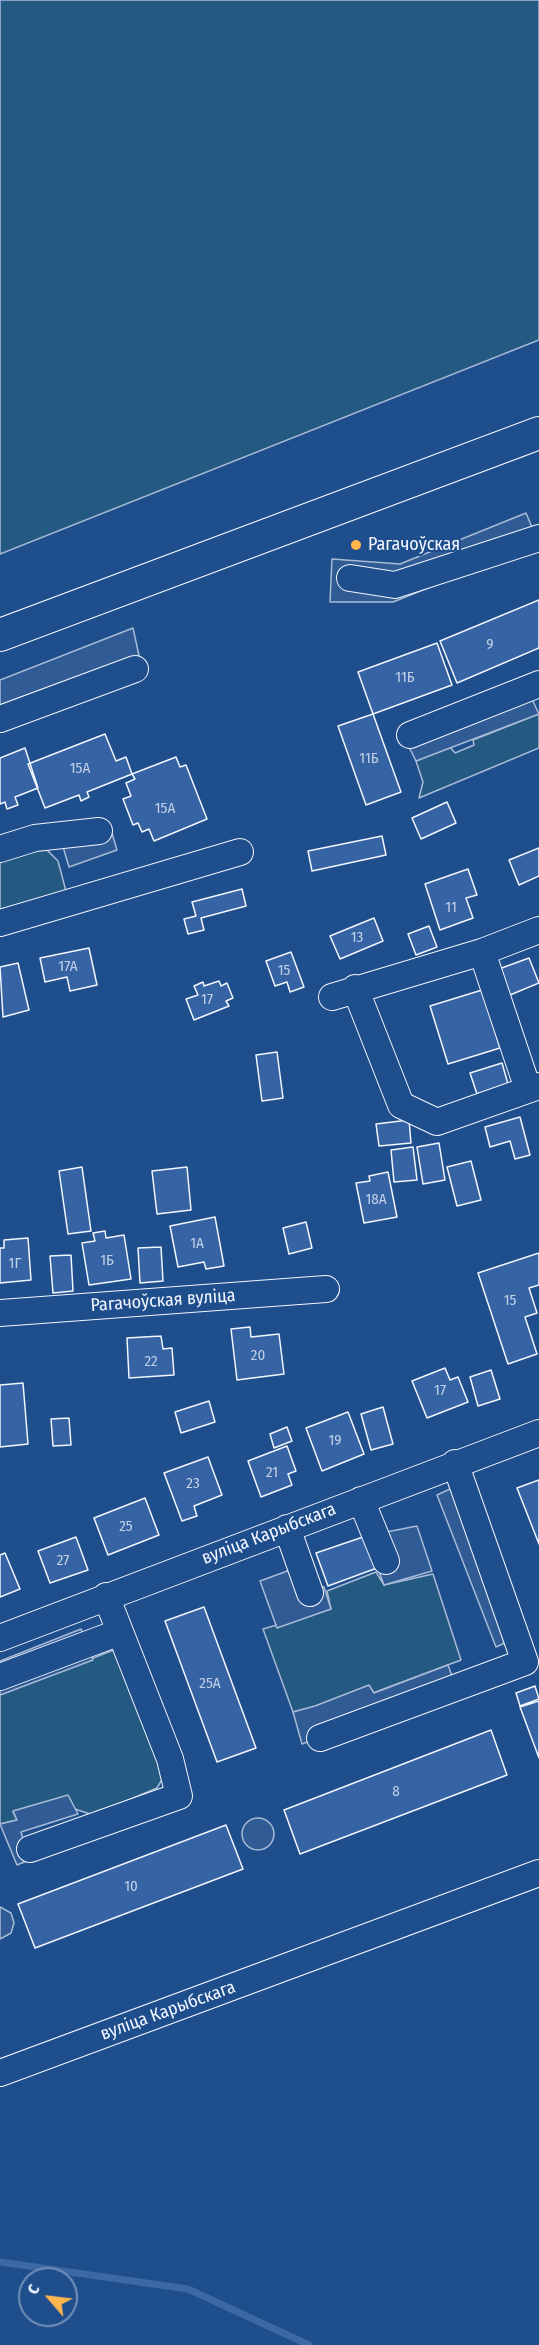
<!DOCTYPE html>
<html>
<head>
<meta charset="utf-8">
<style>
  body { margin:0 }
  #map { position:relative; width:539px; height:2345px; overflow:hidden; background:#1f4e8c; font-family:"Fira Sans Condensed",sans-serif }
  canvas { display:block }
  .north { position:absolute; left:18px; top:2267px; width:60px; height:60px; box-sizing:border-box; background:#1f4e8c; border:2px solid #7391ba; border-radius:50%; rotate:298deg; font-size:16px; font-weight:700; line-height:24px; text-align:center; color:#f2f6ff }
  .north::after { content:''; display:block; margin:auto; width:21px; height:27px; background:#ffb74d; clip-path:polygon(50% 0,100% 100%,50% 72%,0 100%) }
</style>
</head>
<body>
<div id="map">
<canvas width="539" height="2345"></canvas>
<div class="north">С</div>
</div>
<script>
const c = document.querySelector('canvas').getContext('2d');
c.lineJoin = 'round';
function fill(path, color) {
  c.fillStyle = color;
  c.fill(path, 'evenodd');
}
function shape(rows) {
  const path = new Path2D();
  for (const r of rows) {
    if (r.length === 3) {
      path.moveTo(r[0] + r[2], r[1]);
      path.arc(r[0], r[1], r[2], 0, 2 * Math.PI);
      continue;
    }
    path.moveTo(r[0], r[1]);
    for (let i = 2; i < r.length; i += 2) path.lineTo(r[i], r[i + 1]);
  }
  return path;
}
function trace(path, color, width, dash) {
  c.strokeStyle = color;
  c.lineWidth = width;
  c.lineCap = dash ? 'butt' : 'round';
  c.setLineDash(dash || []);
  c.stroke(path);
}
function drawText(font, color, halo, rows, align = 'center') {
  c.font = font + ' "Fira Sans Condensed",sans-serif';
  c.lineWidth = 4.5;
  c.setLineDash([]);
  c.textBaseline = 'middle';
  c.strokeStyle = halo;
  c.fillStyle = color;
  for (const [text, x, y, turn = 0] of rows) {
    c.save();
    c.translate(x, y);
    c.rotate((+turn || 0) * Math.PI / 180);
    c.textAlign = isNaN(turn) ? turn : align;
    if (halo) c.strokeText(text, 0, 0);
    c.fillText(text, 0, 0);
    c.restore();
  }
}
const green = shape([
  [0,0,539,0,539,340,0,554,0,0],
  [539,714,539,748,419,798,423,782,416,761,450,747,455,753,474,745,473,740,539,714],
  [46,849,58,861,67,895,0,909,0,858,46,849],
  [376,1572,384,1585,433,1574,461,1660,373,1693,293,1712,263,1629,331,1609,327,1591,376,1572],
  [116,1649,164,1776,157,1788,93,1815,75,1809,13,1812,17,1820,0,1824,0,1695,116,1649]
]);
fill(green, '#245a82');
trace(green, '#a8bbd7', 1.5);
const parking = shape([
  [526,513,539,544,393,602,330,602,332,559,400,564,526,513],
  [133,628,143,674,0,730,0,680,133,628],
  [532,699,539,714,416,761,408,745,532,699],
  [109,823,117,850,69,867,61,840,109,823],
  [463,1483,516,1638,496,1647,437,1495,463,1483],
  [417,1526,432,1571,384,1585,366,1536,417,1526],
  [301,1566,307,1583,324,1587,331,1609,277,1628,260,1581,301,1566],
  [81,1629,93,1660,0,1695,0,1661,81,1629],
  [448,1665,456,1687,302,1744,293,1712,315,1706,369,1685,374,1693,448,1665],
  [68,1795,78,1814,21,1832,29,1860,17,1865,0,1824,17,1820,13,1811,68,1795],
  [258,1834,16],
  [0,1907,11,1913,14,1923,11,1933,0,1939,0,1907]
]);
fill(parking, '#305b95');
trace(parking, '#a8bbd7', 1.5);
trace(shape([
  [0,2262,188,2289,309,2345]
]), '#3b69a3', 7);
const building = shape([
  [539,600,539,648,457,683,440,641,539,600],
  [437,643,452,685,373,714,358,672,437,643],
  [373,714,401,792,366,805,338,726,373,714],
  [105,734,116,761,126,757,132,774,87,792,89,797,81,801,79,795,45,808,28,764,105,734],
  [25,748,38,788,15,797,18,805,7,809,5,802,0,804,0,758,25,748],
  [176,757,180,767,186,765,207,819,154,841,149,829,142,832,138,823,133,825,123,799,131,796,126,783,135,779,132,774,176,757],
  [447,802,456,823,421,839,412,818,447,802],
  [382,836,386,855,312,871,308,851,382,836],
  [539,848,539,876,519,885,509,860,539,848],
  [468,869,477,895,466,898,473,918,440,930,425,884,468,869],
  [242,889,246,906,201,918,204,930,188,934,184,919,196,916,192,902,242,889],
  [374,918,383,941,340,959,330,936,374,918],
  [429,926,437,947,416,955,408,934,429,926],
  [89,948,97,985,70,991,67,977,45,982,40,958,89,948],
  [291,952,304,987,290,992,287,982,275,986,266,961,291,952],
  [529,958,539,983,510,995,499,969,529,958],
  [18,963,29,1010,3,1017,0,967,18,963],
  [219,981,221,986,227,983,233,998,226,1001,229,1006,194,1020,186,999,198,995,194,986,203,982,204,986,219,981],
  [482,990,500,1048,448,1064,430,1006,482,990],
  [277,1052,283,1098,262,1101,256,1055,277,1052],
  [502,1063,508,1084,477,1094,470,1073,502,1063],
  [520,1117,530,1155,515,1159,510,1141,490,1147,485,1127,520,1117],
  [409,1120,411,1143,379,1146,376,1124,409,1120],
  [439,1143,445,1180,423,1184,417,1147,439,1143],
  [413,1147,417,1180,394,1182,391,1150,413,1147],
  [471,1161,481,1200,457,1206,447,1167,471,1161],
  [82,1167,91,1231,68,1234,59,1171,82,1167],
  [187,1167,191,1210,157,1214,152,1171,187,1167],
  [388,1172,397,1217,364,1223,356,1183,370,1181,369,1176,388,1172],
  [215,1217,224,1266,206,1269,204,1262,178,1267,170,1226,215,1217],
  [306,1222,312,1248,289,1254,283,1228,306,1222],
  [105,1231,106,1238,124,1235,131,1279,89,1285,82,1243,95,1241,93,1233,105,1231],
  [28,1238,31,1280,0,1283,0,1248,4,1248,4,1240,28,1238],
  [161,1247,163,1281,140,1283,138,1248,161,1247],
  [539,1253,539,1285,529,1288,537,1313,525,1317,537,1354,508,1364,478,1273,539,1253],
  [71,1255,73,1291,53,1293,50,1256,71,1255],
  [250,1327,251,1337,279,1334,284,1374,237,1380,231,1329,250,1327],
  [161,1336,163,1349,172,1348,174,1375,129,1378,127,1338,161,1336],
  [445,1368,450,1380,458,1377,468,1402,427,1418,412,1381,445,1368],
  [491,1370,500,1399,478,1406,470,1377,491,1370],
  [23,1383,28,1444,0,1447,0,1385,23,1383],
  [209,1401,215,1422,181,1433,175,1412,209,1401],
  [383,1407,393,1444,371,1450,361,1414,383,1407],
  [348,1412,364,1454,322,1471,306,1428,348,1412],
  [69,1418,71,1445,53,1446,51,1419,69,1418],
  [287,1427,292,1441,274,1448,270,1434,287,1427],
  [287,1446,296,1471,288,1474,292,1485,261,1497,248,1461,287,1446],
  [208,1457,222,1495,194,1506,197,1516,182,1521,164,1473,208,1457],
  [539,1480,539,1544,517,1488,539,1480],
  [145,1498,159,1535,108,1555,94,1518,145,1498],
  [366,1536,377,1568,328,1586,316,1553,366,1536],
  [76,1537,88,1570,50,1583,38,1551,76,1537],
  [5,1553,20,1589,0,1597,0,1555,5,1553],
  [204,1607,256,1748,217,1762,165,1621,204,1607],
  [535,1686,539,1699,520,1706,516,1693,535,1686],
  [539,1701,539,1758,520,1707,539,1701],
  [491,1730,507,1775,300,1854,284,1810,491,1730],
  [226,1825,243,1869,35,1948,18,1904,226,1825]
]);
fill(building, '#3563a3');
trace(building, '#f2f6ff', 1.5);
const minor = shape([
  [350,578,395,585,539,538],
  [0,719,135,669],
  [410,735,539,684],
  [0,849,35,838,99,831],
  [0,923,240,852],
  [482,952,528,1089],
  [355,988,401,1105,437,1122,539,1086],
  [332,997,482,952,539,930],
  [0,1313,326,1289],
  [361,1500,386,1561],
  [287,1528,310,1593],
  [0,1638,539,1433],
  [0,1677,120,1632],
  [320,1738,525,1662,455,1463],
  [30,1849,179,1796,170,1759,106,1596],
  [0,2073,539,1873]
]);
const major = shape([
  [0,635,539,433]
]);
trace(minor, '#f2f6ff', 28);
trace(major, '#f2f6ff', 34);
trace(minor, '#1f4e8c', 26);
trace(major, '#1f4e8c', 32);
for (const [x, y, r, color] of [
  [356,545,6,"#ffb74d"]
]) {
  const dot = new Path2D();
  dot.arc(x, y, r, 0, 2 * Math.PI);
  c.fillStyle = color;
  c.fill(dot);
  trace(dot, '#1f4e8c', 2);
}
drawText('15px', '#c3d1e8', null, [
  ["9",490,645],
  ["11Б",405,678],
  ["11Б",369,759],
  ["15А",80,769],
  ["15А",165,809],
  ["11",451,908],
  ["13",357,938],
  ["17А",68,967],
  ["15",284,971],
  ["17",207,1000],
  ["18А",376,1200],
  ["1А",197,1244],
  ["1Б",107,1261],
  ["1Г",15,1264],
  ["15",510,1301],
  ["20",258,1356],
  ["22",151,1362],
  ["17",440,1391],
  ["19",335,1441],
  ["21",272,1473],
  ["23",193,1484],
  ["25",126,1527],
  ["27",63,1561],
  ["25А",210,1684],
  ["8",396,1792],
  ["10",131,1887]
]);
drawText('18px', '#f2f6ff', '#1f4e8c', [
  ["Рагачоўская",368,545]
], 'left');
drawText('18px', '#f2f6ff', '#1f4e8c', [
  ["Рагачоўская вуліца",163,1301,-4],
  ["вуліца Карыбскага",269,1534,-21],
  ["вуліца Карыбскага",168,2011,-20]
]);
</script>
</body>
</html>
